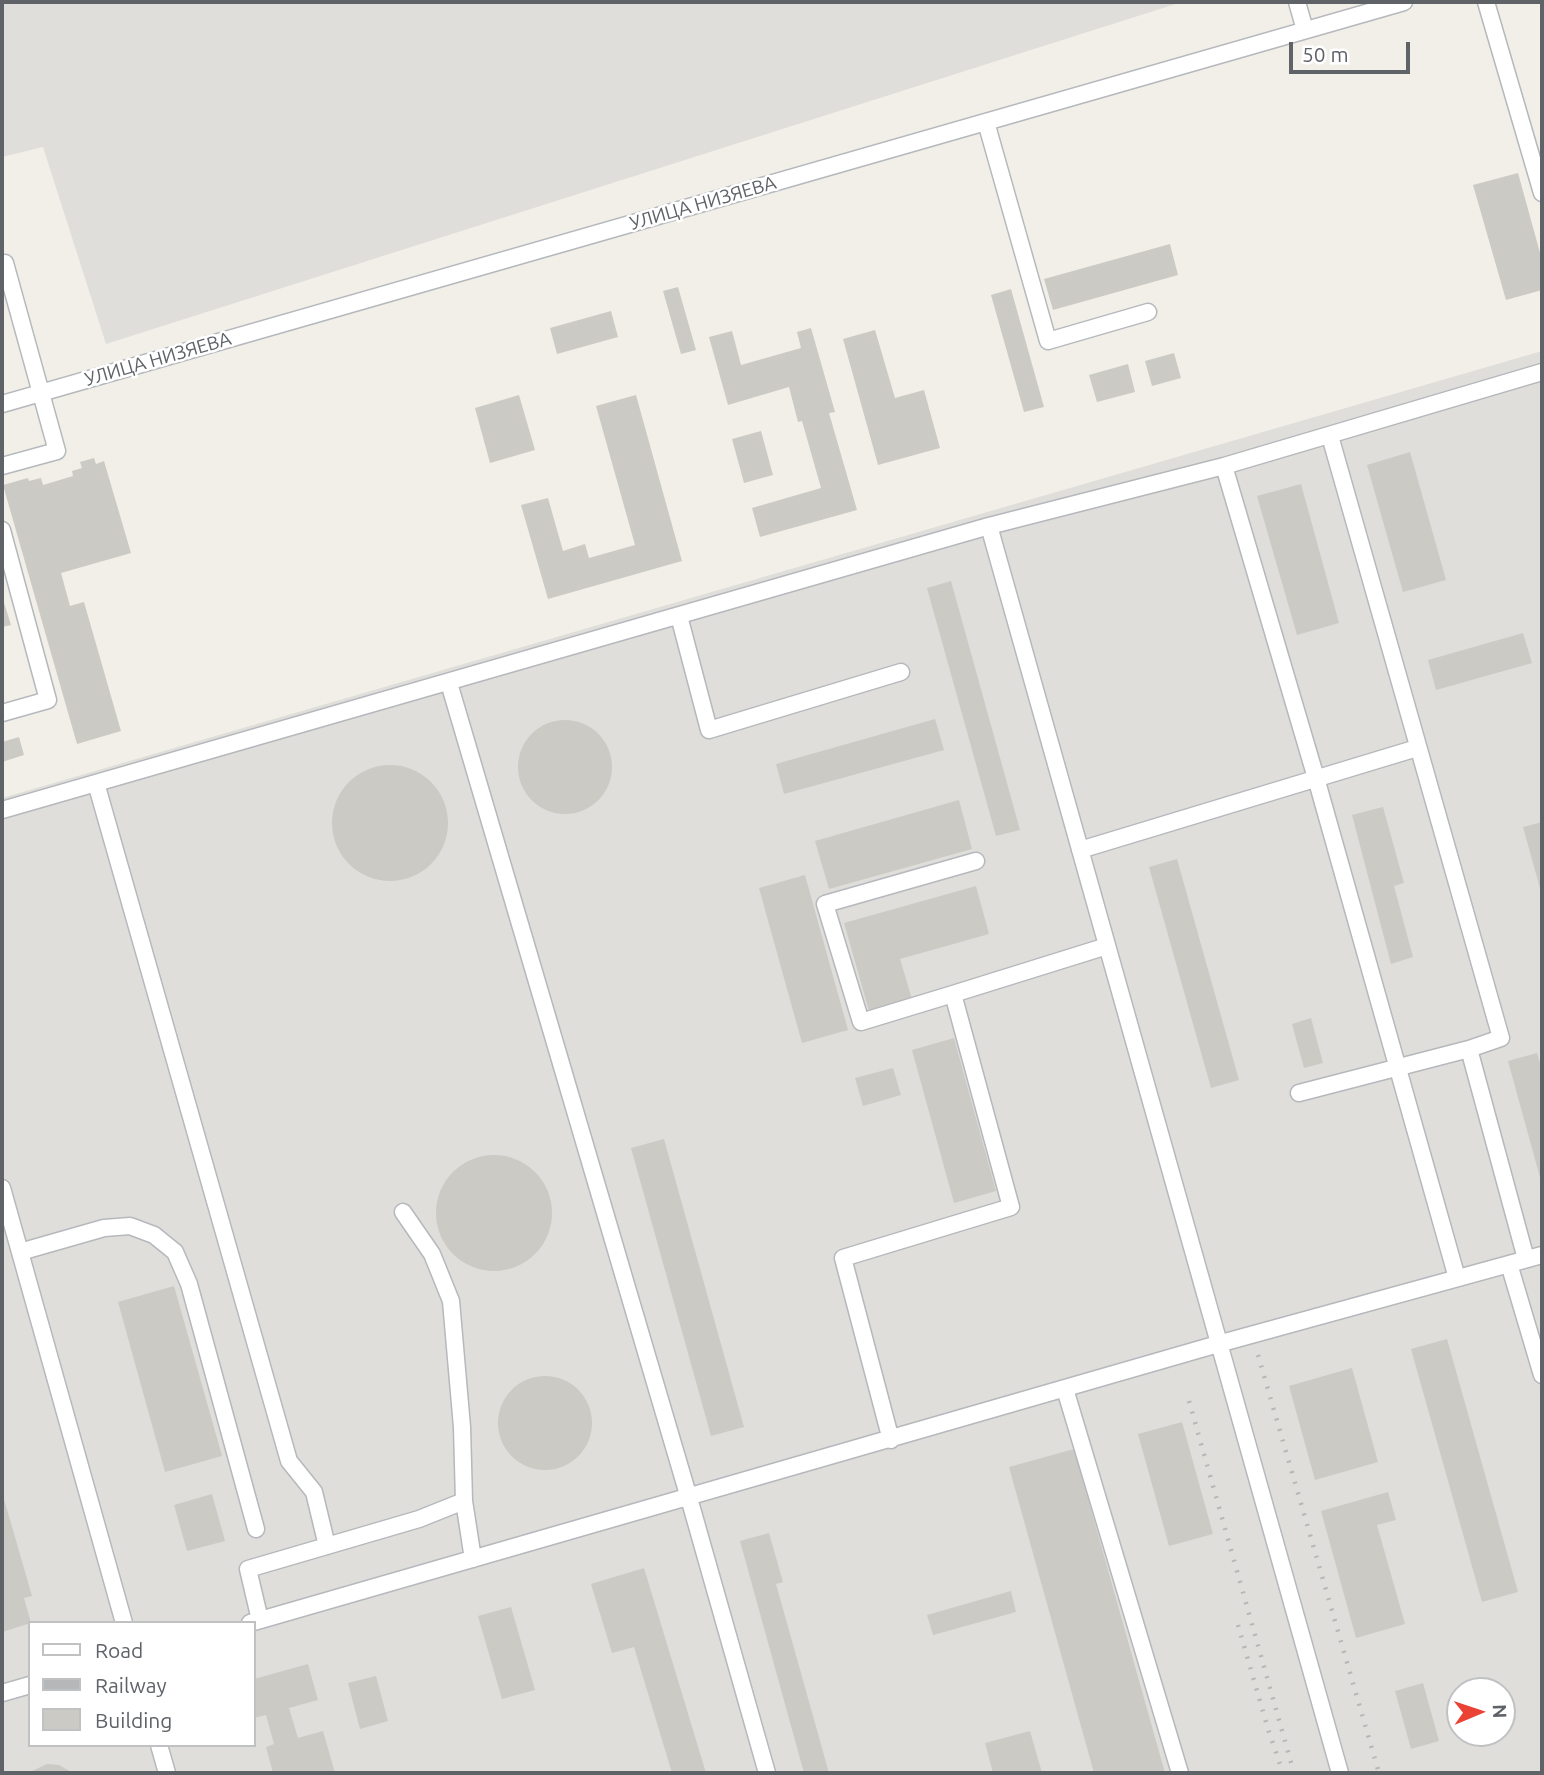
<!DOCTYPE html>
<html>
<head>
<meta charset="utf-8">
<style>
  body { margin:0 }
  #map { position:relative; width:1544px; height:1775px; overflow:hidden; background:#f1efe8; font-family:Ubuntu,sans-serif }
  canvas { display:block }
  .frame { position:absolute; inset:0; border:4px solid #5f6368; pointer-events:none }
  .legend { position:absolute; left:28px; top:1621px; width:228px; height:126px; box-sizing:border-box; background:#fff; border:2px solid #bfc1c3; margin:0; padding:9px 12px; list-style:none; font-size:21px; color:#5f6368 }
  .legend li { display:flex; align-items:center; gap:14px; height:35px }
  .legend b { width:35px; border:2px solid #bfc1c3 }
  .north { position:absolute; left:1446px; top:1677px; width:70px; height:70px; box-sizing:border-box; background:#fff; border:2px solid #bfc1c3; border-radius:50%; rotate:88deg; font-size:19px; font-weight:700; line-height:28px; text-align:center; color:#5f6368 }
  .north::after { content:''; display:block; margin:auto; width:24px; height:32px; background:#ea4335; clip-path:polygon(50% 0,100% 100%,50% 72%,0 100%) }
  .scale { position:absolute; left:1289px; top:42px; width:121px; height:32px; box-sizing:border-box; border:4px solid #5f6368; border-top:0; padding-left:9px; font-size:21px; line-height:24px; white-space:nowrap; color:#5f6368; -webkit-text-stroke:5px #fff; paint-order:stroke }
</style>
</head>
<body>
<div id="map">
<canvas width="1544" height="1775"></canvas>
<div class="frame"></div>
<ul class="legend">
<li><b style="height:9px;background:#fff"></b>Road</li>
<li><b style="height:9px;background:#b6b7b8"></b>Railway</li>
<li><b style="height:19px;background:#cccac5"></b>Building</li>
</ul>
<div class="north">N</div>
<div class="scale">50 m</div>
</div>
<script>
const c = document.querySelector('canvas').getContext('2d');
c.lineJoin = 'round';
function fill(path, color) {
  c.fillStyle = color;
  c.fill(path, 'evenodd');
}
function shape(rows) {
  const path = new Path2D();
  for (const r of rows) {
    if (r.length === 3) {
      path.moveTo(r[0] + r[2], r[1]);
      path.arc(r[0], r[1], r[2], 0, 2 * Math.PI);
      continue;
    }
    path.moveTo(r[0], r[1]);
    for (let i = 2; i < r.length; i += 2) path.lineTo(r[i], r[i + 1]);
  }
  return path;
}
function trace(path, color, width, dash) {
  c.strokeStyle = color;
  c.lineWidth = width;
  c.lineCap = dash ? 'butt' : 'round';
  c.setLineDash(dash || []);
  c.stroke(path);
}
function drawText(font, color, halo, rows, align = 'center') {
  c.font = font + ' Ubuntu,sans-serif';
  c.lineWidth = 5;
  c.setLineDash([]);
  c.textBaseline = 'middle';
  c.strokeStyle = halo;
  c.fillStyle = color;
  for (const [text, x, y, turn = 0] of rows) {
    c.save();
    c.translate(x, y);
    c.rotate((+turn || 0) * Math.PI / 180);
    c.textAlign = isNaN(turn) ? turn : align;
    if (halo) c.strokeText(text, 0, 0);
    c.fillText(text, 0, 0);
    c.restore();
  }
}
fill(shape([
  [2,2,1182,2,106,344,43,147,2,157],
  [1542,351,1542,1773,2,1773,2,798],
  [30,1623,254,1623,254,1745,30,1745],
  [1460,1691,1502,1691,1502,1733,1460,1733]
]), '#e0deda');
fill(shape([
  [1518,173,1542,260,1542,290,1506,300,1473,185],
  [1170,244,1178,275,1053,310,1044,279],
  [678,287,696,350,681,354,663,291],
  [1011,289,1044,407,1024,412,991,295],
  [611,311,618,337,557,354,550,328],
  [811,328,835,412,829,413,857,510,760,537,752,508,821,488,802,421,798,422,789,387,728,405,709,337,732,331,741,365,801,348,797,332],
  [875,330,895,398,924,390,940,448,878,465,843,339],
  [1174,353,1181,378,1152,386,1145,361],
  [1128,364,1135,392,1097,402,1089,375],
  [519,395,535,450,490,463,475,408],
  [636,395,682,561,548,599,521,505,548,498,563,551,585,544,589,558,635,545,596,406],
  [761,431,773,475,744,483,732,439],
  [1410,452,1446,580,1403,592,1367,465],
  [94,458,96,464,104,461,131,553,61,573,70,606,84,602,121,731,77,744,3,485,28,478,29,481,41,478,43,485,73,476,72,471,82,468,80,462],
  [1301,484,1339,623,1297,635,1257,496],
  [951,581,1020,830,996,836,927,588],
  [2,596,11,625,2,627],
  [1523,633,1532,663,1436,690,1428,660],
  [935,719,944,750,784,794,776,764],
  [565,767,47],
  [19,737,24,755,2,762,2,742],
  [390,823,58],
  [959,800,972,849,829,889,815,841],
  [1383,807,1404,883,1394,886,1413,957,1391,964,1352,815],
  [1542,822,1542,892,1541,892,1523,827],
  [1177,859,1239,1080,1211,1088,1149,867],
  [805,875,848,1030,802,1043,759,888],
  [976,886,989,934,900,959,912,999,869,1011,844,923],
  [1311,1018,1323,1063,1304,1068,1292,1024],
  [954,1038,996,1191,954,1203,912,1050],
  [1537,1053,1542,1070,1541,1181,1508,1061],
  [893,1068,901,1095,863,1106,855,1078],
  [664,1139,744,1427,711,1436,631,1148],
  [494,1213,58],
  [174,1286,222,1456,165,1472,118,1302],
  [1447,1339,1518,1592,1482,1602,1411,1349],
  [1352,1368,1378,1462,1315,1480,1289,1386],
  [545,1423,47],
  [1182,1422,1213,1534,1169,1546,1138,1434],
  [1074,1449,1165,1773,1094,1773,1009,1467],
  [2,1492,32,1596,24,1598,31,1623,2,1632],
  [1388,1492,1396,1520,1377,1525,1405,1624,1356,1638,1321,1511],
  [212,1494,225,1541,187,1551,174,1505],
  [769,1533,783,1582,776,1584,829,1773,804,1773,740,1541],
  [644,1568,706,1773,672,1773,634,1647,612,1653,591,1584],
  [1011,1591,1016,1612,933,1635,927,1615],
  [511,1607,535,1690,502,1699,478,1616],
  [308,1664,318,1700,289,1708,298,1738,323,1731,335,1773,273,1773,266,1747,274,1744,266,1715,254,1718,254,1679],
  [376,1676,388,1721,360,1729,348,1683],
  [1423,1683,1439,1741,1411,1749,1395,1691],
  [1030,1731,1042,1773,993,1773,985,1743],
  [47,1764,59,1765,73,1773,28,1773]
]), '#cccac5');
const minor = shape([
  [1297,2,1305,30],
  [1486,2,1542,193],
  [986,122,1048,341,1148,312],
  [2,264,5,263,57,451,2,466],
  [2,404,1404,2],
  [1224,466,1316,778,1457,1278],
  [989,526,1340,1773],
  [2,530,48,700,2,713],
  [679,616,709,730,901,672],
  [449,683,689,1498,767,1773],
  [96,783,289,1461,314,1492,327,1546],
  [2,810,989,526,1224,466,1542,372],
  [1080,850,1417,748],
  [953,994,861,1022,825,904,976,861],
  [1469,1049,1526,1259],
  [1299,1093,1469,1049,1501,1038,1330,436],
  [2,1188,124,1623],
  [403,1212,432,1254,451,1301,462,1427,464,1501,473,1559],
  [20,1252,104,1228,130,1226,154,1235,175,1252,189,1284,256,1529],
  [1509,1264,1542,1375],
  [1065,1389,1180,1773],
  [891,1440,843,1258,1011,1207,953,994,1107,946],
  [260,1620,248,1569,419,1519,464,1501],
  [250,1623,1218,1344,1542,1255],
  [2,1693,30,1685],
  [159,1745,167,1773]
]);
trace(minor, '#b5b8bc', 19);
trace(minor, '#fff', 16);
trace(shape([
  [1258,1355,1379,1773],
  [1189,1401,1294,1773],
  [1238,1625,1268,1729,1283,1773]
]), '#b6b7b8', 4.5, [2, 9]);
drawText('19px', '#5f6368', '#fff', [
  ["УЛИЦА НИЗЯЕВА",703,203,-16],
  ["УЛИЦА НИЗЯЕВА",158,359,-16]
]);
</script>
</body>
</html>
